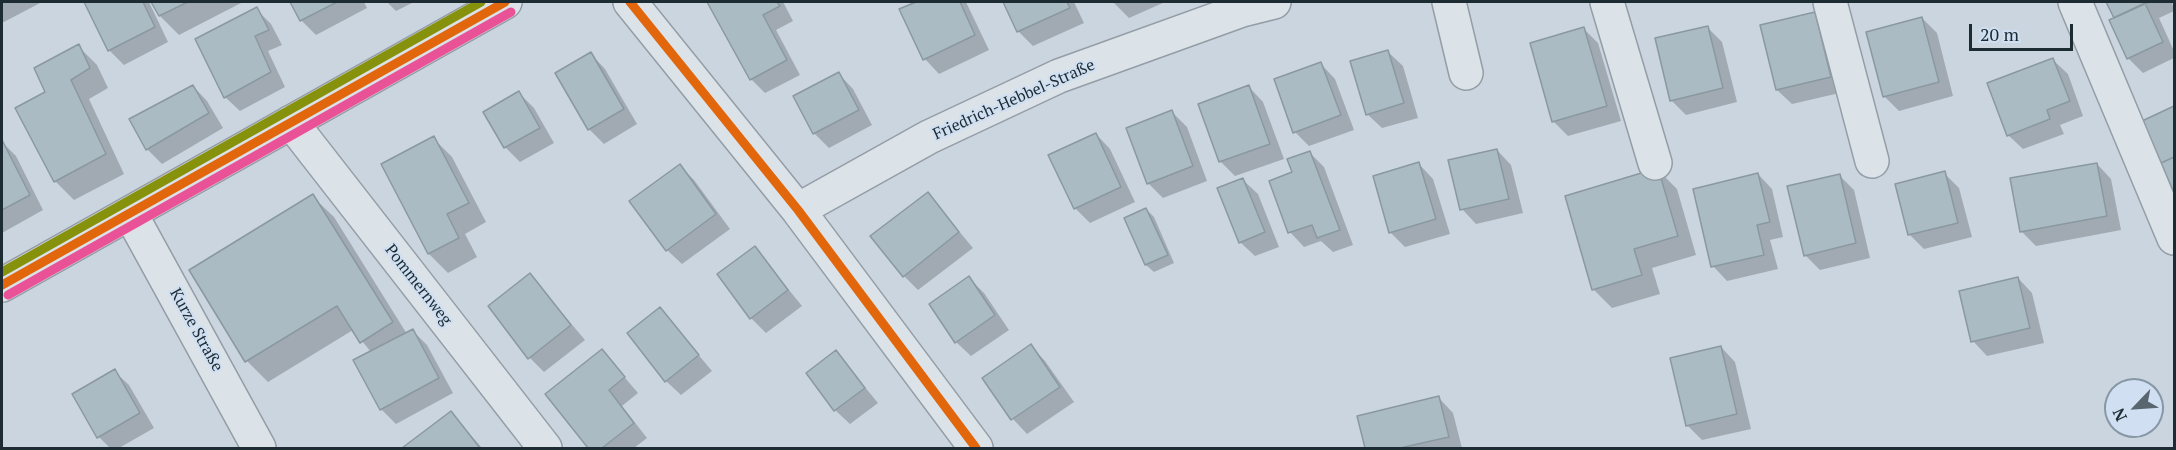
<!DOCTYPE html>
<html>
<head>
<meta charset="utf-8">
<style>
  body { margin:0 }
  #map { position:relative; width:2176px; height:450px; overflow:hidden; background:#cad5e0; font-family:"PT Serif",serif }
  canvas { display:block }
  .frame { position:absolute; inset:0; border:3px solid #1d2b32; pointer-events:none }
  .north { position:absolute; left:2104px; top:378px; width:60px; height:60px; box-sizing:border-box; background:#d0dff1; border:2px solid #8897a5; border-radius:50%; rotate:245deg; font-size:16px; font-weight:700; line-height:24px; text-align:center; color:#1d2b32 }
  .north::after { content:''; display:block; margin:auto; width:21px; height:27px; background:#5a666f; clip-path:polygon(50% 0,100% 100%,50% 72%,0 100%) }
  .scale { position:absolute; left:1969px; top:24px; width:104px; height:27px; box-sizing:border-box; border:3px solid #1d2b32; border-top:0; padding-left:8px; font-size:18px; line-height:21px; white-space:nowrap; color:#1d2b32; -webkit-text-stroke:4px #d0dff1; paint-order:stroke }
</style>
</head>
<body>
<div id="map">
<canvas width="2176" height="450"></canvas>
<div class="frame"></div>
<div class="north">N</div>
<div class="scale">20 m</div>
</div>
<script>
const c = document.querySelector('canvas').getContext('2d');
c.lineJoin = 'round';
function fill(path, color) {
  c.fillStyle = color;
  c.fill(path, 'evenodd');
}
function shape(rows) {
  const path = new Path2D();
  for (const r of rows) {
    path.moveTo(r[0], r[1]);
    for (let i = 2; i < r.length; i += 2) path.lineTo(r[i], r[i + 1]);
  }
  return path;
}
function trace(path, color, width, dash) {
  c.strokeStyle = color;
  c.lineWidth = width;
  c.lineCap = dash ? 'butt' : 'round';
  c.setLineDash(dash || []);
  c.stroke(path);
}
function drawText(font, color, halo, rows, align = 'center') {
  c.font = font + ' "PT Serif",serif';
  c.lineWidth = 4.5;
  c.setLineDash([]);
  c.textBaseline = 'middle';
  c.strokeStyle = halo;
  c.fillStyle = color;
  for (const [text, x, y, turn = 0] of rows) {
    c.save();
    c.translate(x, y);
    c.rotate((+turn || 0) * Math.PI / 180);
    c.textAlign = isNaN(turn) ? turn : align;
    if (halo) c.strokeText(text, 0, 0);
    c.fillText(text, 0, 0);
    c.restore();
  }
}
fill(shape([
  [2,2,42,2,2,23],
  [85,2,149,2,168,42,124,65,110,51],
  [153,2,243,2,179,35,160,16],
  [292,2,364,2,367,8,316,35,301,20],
  [387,2,414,2,396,11],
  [709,2,783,2,793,21,776,30,800,75,765,93,751,79],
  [919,2,966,2,989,50,939,74,925,59,901,10],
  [1005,2,1074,2,1084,23,1033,46,1019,32],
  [1113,2,1165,2,1129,18],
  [2107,2,2172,2,2174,11,2159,18,2174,51,2174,58,2143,73,2128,58],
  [256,9,271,24,282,45,268,51,285,87,240,111,225,97],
  [1815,13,1829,28,1844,92,1792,104,1777,90],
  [1922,18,1937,33,1953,96,1899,111,1884,96],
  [1707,27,1722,42,1737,102,1686,115,1671,100],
  [1584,29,1598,43,1621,121,1568,136,1553,121],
  [78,46,97,65,108,88,89,99,124,174,74,200,55,181,47,92],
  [1388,52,1403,66,1418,118,1382,128,1367,114],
  [591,54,605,69,637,124,604,144,589,129],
  [2053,60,2068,74,2083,116,2060,125,2064,134,2023,149,2008,135],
  [1321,64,1335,79,1354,130,1309,146,1295,132],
  [839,74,853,89,872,125,829,148,814,133],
  [193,86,207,101,223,128,162,164,147,149],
  [1249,87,1263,102,1284,159,1235,176,1220,161],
  [519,93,534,108,554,143,520,162,505,147,485,112],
  [2174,107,2174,190,2144,121],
  [1172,112,1187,127,1207,181,1163,198,1148,183],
  [1096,134,1110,149,1135,202,1090,223,1075,208],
  [433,138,452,157,486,222,465,234,477,257,448,273,429,254,383,165],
  [2,142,16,156,43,210,2,233],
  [1497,150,1511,165,1523,213,1476,224,1462,209],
  [1310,153,1324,167,1353,245,1333,252,1321,241,1304,247,1290,232,1294,173],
  [1419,164,1433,179,1450,234,1405,247,1390,232],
  [2097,164,2111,179,2121,230,2036,246,2021,231],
  [680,166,694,180,730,229,682,264,667,250],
  [1658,170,1677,189,1696,255,1652,268,1660,294,1612,308,1593,289],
  [1944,173,1959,188,1972,237,1924,249,1909,234],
  [1758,174,1772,189,1783,237,1770,240,1778,269,1727,281,1713,266],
  [1840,176,1854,190,1870,258,1820,270,1805,255],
  [1243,180,1258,194,1279,247,1255,256,1240,242],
  [928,194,973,248,918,290,904,276],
  [312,196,334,217,407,334,413,331,427,345,453,393,396,424,381,409,371,352,353,330,268,382,247,361],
  [1146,209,1154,217,1174,263,1154,272,1146,265,1126,218],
  [755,248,802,306,766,333,751,318,719,274],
  [530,275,585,340,544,372,530,358],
  [969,278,984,293,1009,330,971,356,956,342],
  [2018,278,2032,293,2044,343,1987,356,1973,341],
  [660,309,712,371,681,395,666,381],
  [1031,346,1045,361,1074,402,1027,434,1013,419,984,378],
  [1721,347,1735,362,1751,429,1702,440,1687,425],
  [602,351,638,393,622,406,647,438,634,448,590,448,547,395],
  [836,352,878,403,850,424,835,410],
  [114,371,129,385,154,428,119,448,110,448,99,437,74,395],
  [1439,398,1453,413,1462,448,1367,448,1359,417],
  [451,413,482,448,405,448]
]), '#0003');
const building = shape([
  [84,2,143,2,155,27,108,51,84,2],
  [151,2,188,2,159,16,151,2],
  [290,2,337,2,300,21,290,2],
  [707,2,777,2,780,6,763,15,787,60,750,80,707,2],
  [916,2,960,2,975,35,923,60,899,9,916,2],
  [1003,2,1067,2,1070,8,1017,32,1003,2],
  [2106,2,2149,2,2114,18,2106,2],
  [2145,3,2163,42,2127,59,2109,20,2145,3],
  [257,7,269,30,255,36,271,72,224,98,195,39,257,7],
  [1815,12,1831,77,1776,90,1760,25,1815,12],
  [1922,17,1939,82,1883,97,1866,32,1922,17],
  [1708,26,1723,88,1670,101,1655,38,1708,26],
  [1584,27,1607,106,1552,122,1530,43,1584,27],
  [79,44,90,68,71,80,106,154,54,182,15,108,45,92,34,68,79,44],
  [1388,50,1404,103,1366,115,1350,61,1388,50],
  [591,52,624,109,588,130,555,73,591,52],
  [2053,58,2070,101,2047,110,2050,119,2007,136,1987,83,2053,58],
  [1321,62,1341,115,1293,133,1274,79,1321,62],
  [839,72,859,110,813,134,793,96,839,72],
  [193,85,209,113,146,150,129,119,193,85],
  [1249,85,1270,144,1219,162,1198,104,1249,85],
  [519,91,540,128,504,148,483,112,519,91],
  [2174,106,2174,157,2161,163,2142,121,2174,106],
  [1172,110,1193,166,1147,184,1126,128,1172,110],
  [1096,133,1121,187,1074,209,1048,155,1096,133],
  [434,136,469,203,447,214,459,238,428,254,381,164,434,136],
  [2,140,30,195,2,210,2,140],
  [1497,149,1509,199,1460,210,1448,160,1497,149],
  [1310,151,1340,230,1317,238,1312,225,1288,233,1269,181,1292,172,1287,159,1310,151],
  [2174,157,2174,193,2161,163,2174,157],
  [1419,162,1436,219,1389,233,1373,176,1419,162],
  [2097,163,2107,216,2020,232,2010,178,2097,163],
  [680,164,716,214,666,251,629,201,680,164],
  [1658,168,1678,236,1634,249,1642,275,1592,290,1565,196,1658,168],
  [1945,171,1958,223,1908,235,1895,184,1945,171],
  [1758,173,1770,222,1757,225,1764,255,1711,267,1693,189,1758,173],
  [1840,174,1856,243,1804,256,1787,186,1840,174],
  [1243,178,1265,232,1239,243,1217,188,1243,178],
  [928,192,959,232,903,277,870,236,928,192],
  [313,194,393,322,360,343,337,306,245,362,189,270,313,194],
  [1146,208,1168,255,1145,265,1124,218,1146,208],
  [755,246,788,290,750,319,717,274,755,246],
  [530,273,571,325,528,359,488,306,530,273],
  [969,276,995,315,955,343,929,304,969,276],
  [2018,277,2030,328,1971,342,1959,291,2018,277],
  [660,307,699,355,665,382,627,333,660,307],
  [413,329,439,378,380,410,353,360,413,329],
  [1031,344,1060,387,1011,420,982,378,1031,344],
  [1721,346,1737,414,1686,426,1670,358,1721,346],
  [602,349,625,377,609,390,634,423,602,448,588,448,545,394,602,349],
  [836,350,865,388,834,411,806,373,836,350],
  [115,369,140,413,97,438,72,394,115,369],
  [1439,396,1449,437,1400,448,1365,448,1357,416,1439,396],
  [451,411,480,448,402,448,451,411]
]);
fill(building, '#abbbc3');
trace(building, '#8a98a0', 1.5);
const minor = shape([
  [630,2,798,210,976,448],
  [1449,2,1466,73],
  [1607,2,1655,163],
  [1830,2,1872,161],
  [2075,2,2174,238],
  [291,122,545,448],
  [798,210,929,137,1059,76,1242,10,1274,2],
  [130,213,259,448],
  [2,285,505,2]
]);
trace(minor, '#949da5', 36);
trace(minor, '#dbe2e8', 33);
trace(shape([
  [630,2,798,210,976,448],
  [2,285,505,2]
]), '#e1660c', 9);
trace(shape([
  [8,295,511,12]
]), '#ea5297', 9);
trace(shape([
  [2,272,481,2]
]), '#87920c', 9);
drawText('16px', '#1d2b32', '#d0dff1', [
  ["Friedrich-Hebbel-Straße",1014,100,-24],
  ["Pommernweg",418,285,52],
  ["Kurze Straße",196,330,61]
]);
</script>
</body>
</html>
